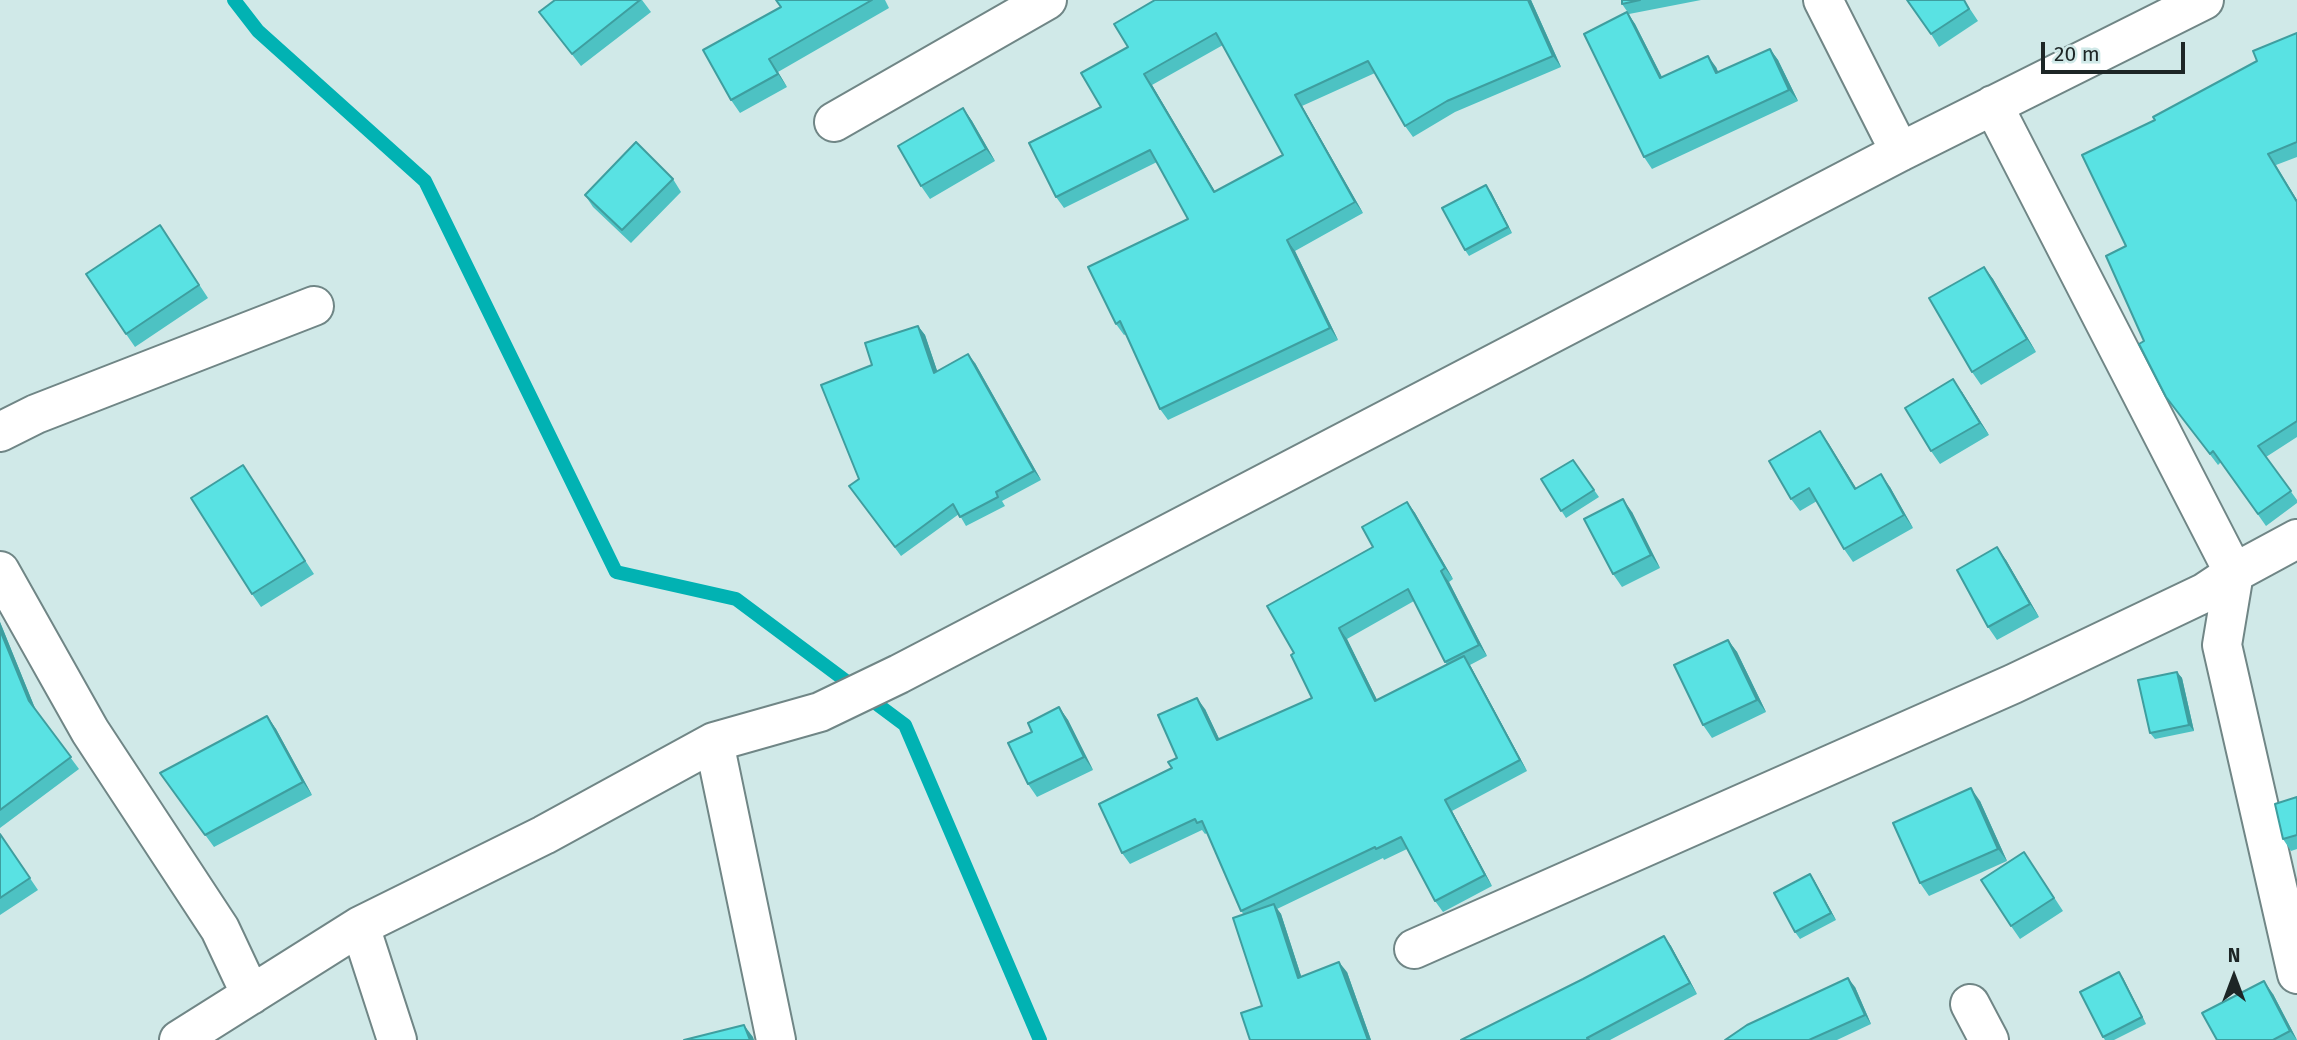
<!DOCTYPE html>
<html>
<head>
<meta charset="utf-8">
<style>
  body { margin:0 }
  #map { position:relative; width:2297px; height:1040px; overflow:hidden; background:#d0e9e8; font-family:"Fira Sans",sans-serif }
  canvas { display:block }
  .north { position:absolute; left:2199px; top:942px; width:70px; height:70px; -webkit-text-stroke:5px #d0e9e8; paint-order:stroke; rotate:0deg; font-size:19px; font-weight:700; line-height:28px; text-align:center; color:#1d2626 }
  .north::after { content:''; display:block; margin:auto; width:24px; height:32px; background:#1d2626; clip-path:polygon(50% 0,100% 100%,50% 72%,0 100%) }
  .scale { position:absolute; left:2041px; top:42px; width:144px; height:32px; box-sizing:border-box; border:4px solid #1d2626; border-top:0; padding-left:9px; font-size:21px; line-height:24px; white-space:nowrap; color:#1d2626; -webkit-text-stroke:5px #d0e9e8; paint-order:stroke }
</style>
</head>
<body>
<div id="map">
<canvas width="2297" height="1040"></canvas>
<div class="north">N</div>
<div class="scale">20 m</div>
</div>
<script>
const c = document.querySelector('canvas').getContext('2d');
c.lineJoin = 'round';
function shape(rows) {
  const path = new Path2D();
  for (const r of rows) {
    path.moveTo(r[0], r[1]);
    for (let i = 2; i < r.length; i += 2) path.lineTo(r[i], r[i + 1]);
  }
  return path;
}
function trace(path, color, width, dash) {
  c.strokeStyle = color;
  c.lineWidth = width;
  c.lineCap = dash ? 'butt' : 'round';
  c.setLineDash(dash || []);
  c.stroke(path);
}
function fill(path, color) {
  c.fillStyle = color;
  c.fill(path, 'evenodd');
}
trace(shape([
  [234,0,258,31,425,181,616,572,736,599,905,725,1040,1040]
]), '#01b2b3', 14);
const minor = shape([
  [1823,0,1900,152],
  [1993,105,2234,573,2222,645,2297,974],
  [834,122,1047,0],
  [0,432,36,414,314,306],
  [0,571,90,731,220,929,251,995],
  [714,742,776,1040],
  [360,926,397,1040],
  [1414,949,2013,684,2204,593,2234,573,2297,539],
  [1970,1004,1989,1040],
  [179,1040,360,926,544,835,714,742,820,712,899,674,1900,152,2204,0]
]);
trace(minor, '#708686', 42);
trace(minor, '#fff', 38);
fill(shape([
  [555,0,642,0,651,12,581,66,539,12],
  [776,0,885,0,889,8,778,72,787,87,740,113,731,100,781,7],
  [1155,0,1531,0,1561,67,1455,112,1413,137,1405,126,1375,73,1302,106,1363,213,1295,251,1338,340,1168,420,1160,409,1126,334,1124,335,1116,324,1188,219,1157,162,1064,208,1056,197,1101,107,1128,47],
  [1223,45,1283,155,1215,192,1152,85],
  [1622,0,1701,0,1629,14,1622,4],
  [1964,0,1978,21,1939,47,1931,34],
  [1627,12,1635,24,1662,77,1716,67,1718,72,1770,49,1778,60,1798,101,1652,169,1644,157],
  [2297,33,2297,157,2276,165,2297,200,2297,437,2266,457,2297,500,2297,503,2266,526,2221,462,2218,465,2166,397,2144,341,2126,246,2155,120,2257,61],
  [963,108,972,121,995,161,930,199,921,186],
  [673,179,681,192,631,243,593,207,585,195],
  [1491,192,1512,233,1469,256,1465,250],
  [160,225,208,298,135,347,126,334],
  [1984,267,1993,279,2036,352,1981,385,1972,372],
  [918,326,925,335,937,371,975,363,1041,480,1002,501,1005,506,966,526,959,514,901,556,849,486,859,479,872,365],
  [1962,392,1989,435,1940,464,1931,451],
  [1820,431,1856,488,1890,487,1913,528,1853,562,1844,549,1817,501,1800,511,1791,499],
  [1573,460,1599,497,1566,518,1541,479],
  [243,465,314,574,261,607,252,594],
  [1407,502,1415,513,1453,579,1449,582,1487,656,1470,665,1527,771,1452,811,1492,886,1443,912,1435,901,1407,849,1384,860,1383,858,1277,909,1281,914,1301,976,1347,972,1371,1040,1250,1040,1262,1006,1243,914,1207,833,1205,834,1202,830,1130,864,1122,853,1205,709,1219,739,1312,698,1294,653],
  [1414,601,1447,665,1377,700,1347,639],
  [1632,512,1660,568,1622,587,1613,574],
  [2006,560,2039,617,1997,640,1988,627],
  [0,622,36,711,79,769,0,828],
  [1728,640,1737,652,1766,712,1712,738,1703,725],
  [2177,672,2182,678,2194,731,2155,739,2150,733],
  [1059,707,1068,720,1093,770,1037,797,1028,784,1032,732],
  [267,716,276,729,312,795,214,847,160,773],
  [2297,797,2297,849,2291,851,2283,839],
  [1980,801,2007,861,1929,896,1920,883],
  [0,834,38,890,0,915],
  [2033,865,2063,911,2020,939,2011,926],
  [1814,880,1836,920,1800,939,1795,932],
  [1664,936,1671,946,1697,994,1610,1040,1461,1040,1583,979],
  [2119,972,2123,978,2146,1024,2114,1040,2105,1040,2103,1037],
  [1855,987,1871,1024,1837,1040,1725,1040],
  [2273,994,2297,1040,2217,1040]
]), '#4dc2c3');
fill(shape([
  [1528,0,1531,0,1561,67,1553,56],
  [1627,12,1635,24,1668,89,1660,78],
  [1770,49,1778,60,1798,101,1789,90],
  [1708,56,1716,67,1724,85,1716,73],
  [769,59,778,72,787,87,778,74],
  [1144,74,1152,85,1222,203,1214,192],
  [1295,95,1302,106,1363,213,1355,202],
  [963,108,972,121,995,161,986,149],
  [2268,154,2297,200,2297,202],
  [1486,185,1491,192,1512,233,1508,227],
  [1287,240,1295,251,1338,340,1330,328],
  [1984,267,1993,279,2036,352,2027,339],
  [918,326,925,335,941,382,934,373],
  [968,354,975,363,1041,480,1034,471],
  [1953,379,1962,392,1989,435,1980,423],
  [1820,431,1829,444,1864,501,1855,489],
  [1881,474,1890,487,1913,528,1904,515],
  [1623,499,1632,512,1660,568,1651,555],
  [1407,502,1415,513,1453,579,1445,568],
  [1997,547,2006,560,2039,617,2030,604],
  [1441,571,1449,582,1487,656,1479,645],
  [0,622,37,713,29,701,0,630],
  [1339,628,1347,639,1383,712,1375,701],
  [1728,640,1737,652,1766,712,1757,700],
  [1464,656,1471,667,1527,771,1520,760],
  [2177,672,2182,678,2194,731,2189,725],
  [1197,698,1205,709,1225,751,1217,740],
  [1059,707,1068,720,1093,770,1084,757],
  [267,716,276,729,312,795,303,782],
  [1971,788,1980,801,2007,861,1998,849],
  [1445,800,1452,811,1492,886,1485,875],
  [1810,874,1814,880,1836,920,1831,913],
  [1274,904,1281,914,1305,988,1298,978],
  [1664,936,1671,946,1697,994,1690,983],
  [1339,962,1347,972,1371,1040,1368,1040],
  [2119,972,2123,978,2146,1024,2142,1017],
  [1848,978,1855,987,1871,1024,1865,1015],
  [2264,981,2273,994,2297,1040,2290,1031],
  [744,1025,753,1037,754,1040,750,1040]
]), '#3e9e9f');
const building = shape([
  [555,0,640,0,572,54,539,12,555,0],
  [776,0,872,0,769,59,778,74,731,100,703,50,781,7,776,0],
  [1155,0,1528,0,1553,56,1447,101,1405,126,1368,61,1295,95,1355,202,1287,240,1330,328,1160,409,1120,321,1116,324,1088,267,1188,219,1150,150,1056,197,1029,143,1101,107,1081,73,1128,47,1114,24,1155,0],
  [1216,33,1283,155,1214,192,1144,74,1216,33],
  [1622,0,1640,0,1622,4,1622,0],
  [1907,0,1964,0,1969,9,1931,34,1907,0],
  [1627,12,1660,78,1708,56,1716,73,1770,49,1789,90,1644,157,1584,34,1627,12],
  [2297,33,2297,142,2268,154,2297,202,2297,421,2258,446,2291,491,2258,514,2213,451,2210,454,2166,397,2139,344,2144,341,2106,256,2126,246,2082,155,2155,120,2153,117,2257,61,2253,51,2297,33],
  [963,108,986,149,921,186,898,146,963,108],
  [636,142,673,179,622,230,585,195,636,142],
  [1486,185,1508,227,1465,250,1442,208,1486,185],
  [160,225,199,285,126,334,86,274,160,225],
  [1984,267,2027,339,1972,372,1929,298,1984,267],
  [918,326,934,373,968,354,1034,471,996,492,998,497,960,517,953,504,895,547,849,486,859,479,821,385,872,365,865,343,918,326],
  [1953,379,1980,423,1931,451,1905,408,1953,379],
  [1820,431,1855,489,1881,474,1904,515,1844,549,1809,488,1791,499,1769,461,1820,431],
  [1573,460,1594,490,1561,511,1541,479,1573,460],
  [243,465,305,561,252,594,191,498,243,465],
  [1623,499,1651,555,1613,574,1584,519,1623,499],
  [1407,502,1445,568,1441,571,1479,645,1445,662,1408,589,1339,628,1375,701,1464,656,1520,760,1445,800,1485,875,1435,901,1401,837,1376,849,1375,847,1241,911,1202,821,1197,823,1195,819,1122,853,1099,804,1172,768,1168,762,1177,758,1158,715,1197,698,1217,740,1312,698,1291,655,1294,653,1267,606,1373,547,1362,527,1407,502],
  [1997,547,2030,604,1988,627,1957,570,1997,547],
  [0,630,29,701,71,757,0,810,0,630],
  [1728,640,1757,700,1703,725,1674,665,1728,640],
  [2177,672,2189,725,2150,733,2138,680,2177,672],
  [1059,707,1084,757,1028,784,1008,743,1032,732,1028,723,1059,707],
  [267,716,303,782,205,835,160,773,267,716],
  [1971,788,1998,849,1920,883,1893,823,1971,788],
  [2297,797,2297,835,2283,839,2275,804,2297,797],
  [0,834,30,878,0,898,0,834],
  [2024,852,2054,898,2011,926,1981,880,2024,852],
  [1810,874,1831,913,1795,932,1774,893,1810,874],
  [1274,904,1298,978,1339,962,1368,1040,1250,1040,1241,1013,1262,1006,1233,918,1274,904],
  [1664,936,1690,983,1587,1038,1589,1040,1461,1040,1583,979,1664,936],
  [2119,972,2142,1017,2103,1037,2080,992,2119,972],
  [1848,978,1865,1015,1809,1040,1725,1040,1747,1025,1848,978],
  [2264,981,2290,1031,2273,1040,2217,1040,2202,1013,2264,981],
  [744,1025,750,1040,684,1040,744,1025]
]);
fill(building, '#59e2e3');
trace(building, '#3e9e9f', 2);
</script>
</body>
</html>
